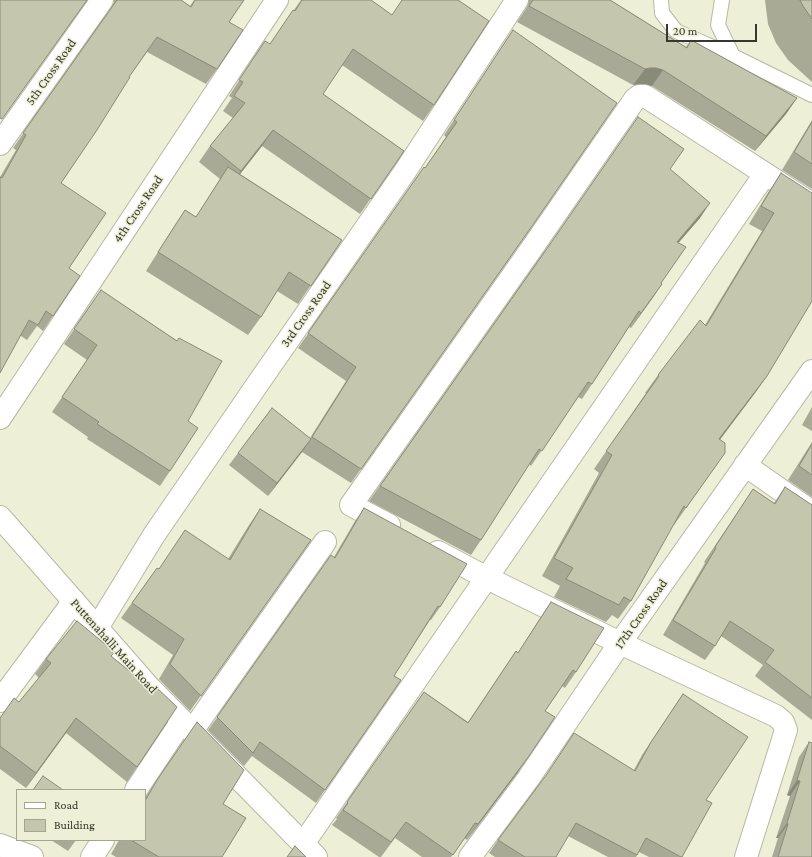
<!DOCTYPE html>
<html>
<head>
<meta charset="utf-8">
<style>
  body { margin:0 }
  #map { position:relative; width:812px; height:857px; overflow:hidden; background:#edefd6; font-family:"Crimson Pro",serif }
  canvas { display:block }
  .legend { position:absolute; left:16px; top:789px; width:130px; height:52px; box-sizing:border-box; background:#edefd6; border:1px solid #a4a592; margin:0; padding:5px 7px; list-style:none; font-size:12px; color:#36372d }
  .legend li { display:flex; align-items:center; gap:8px; height:20px }
  .legend b { width:20px; border:1px solid #a4a592 }
  .scale { position:absolute; left:666px; top:24px; width:91px; height:18px; box-sizing:border-box; border:2px solid #36372d; border-top:0; padding-left:5px; font-size:12px; line-height:14px; white-space:nowrap; color:#36372d; -webkit-text-stroke:3px #edefd6; paint-order:stroke }
</style>
</head>
<body>
<div id="map">
<canvas width="812" height="857"></canvas>
<ul class="legend">
<li><b style="height:5px;background:#fff"></b>Road</li>
<li><b style="height:11px;background:#c4c6ad"></b>Building</li>
</ul>
<div class="scale">20 m</div>
</div>
<script>
const c = document.querySelector('canvas').getContext('2d');
c.lineJoin = 'round';
function shape(rows) {
  const path = new Path2D();
  for (const r of rows) {
    path.moveTo(r[0], r[1]);
    for (let i = 2; i < r.length; i += 2) path.lineTo(r[i], r[i + 1]);
  }
  return path;
}
function trace(path, color, width, dash) {
  c.strokeStyle = color;
  c.lineWidth = width;
  c.lineCap = dash ? 'butt' : 'round';
  c.setLineDash(dash || []);
  c.stroke(path);
}
function fill(path, color) {
  c.fillStyle = color;
  c.fill(path, 'evenodd');
}
function drawText(font, color, halo, rows, align = 'center') {
  c.font = font + ' "Crimson Pro",serif';
  c.lineWidth = 3;
  c.setLineDash([]);
  c.textBaseline = 'middle';
  c.strokeStyle = halo;
  c.fillStyle = color;
  for (const [text, x, y, turn = 0] of rows) {
    c.save();
    c.translate(x, y);
    c.rotate((+turn || 0) * Math.PI / 180);
    c.textAlign = isNaN(turn) ? turn : align;
    if (halo) c.strokeText(text, 0, 0);
    c.fillText(text, 0, 0);
    c.restore();
  }
}
const service = shape([
  [661,0,662,13,676,31,733,56],
  [722,0,718,25,733,56,812,95]
]);
const minor = shape([
  [0,144,102,0],
  [0,418,277,0],
  [745,465,812,512],
  [389,525,351,505,532,248,635,99,639,96,645,96,812,204],
  [438,552,487,578,620,643,776,716,783,722,786,730,746,857],
  [97,628,154,535,259,382,404,173,517,0],
  [0,701,74,601],
  [192,731,325,542],
  [136,790,182,721],
  [303,844,765,174],
  [0,845,32,857],
  [92,857,103,840],
  [470,857,528,779,620,643,812,371]
]);
const secondary = shape([
  [0,517,148,686,316,857]
]);
trace(service, '#b7b9a0', 16);
trace(minor, '#b7b9a0', 24);
trace(secondary, '#b7b9a0', 24);
trace(service, '#fff', 14);
trace(minor, '#fff', 22);
trace(secondary, '#fff', 22);
fill(shape([
  [114,0,181,0,190,6,194,0,244,0,229,22,217,69,206,84,147,52,129,77,61,183,69,268,53,316,43,331,37,326,27,340,21,336,0,177,16,150,13,148,112,7,114,2],
  [301,0,371,0,434,105,423,121,342,65,323,94,404,151,360,214,262,146,240,174,342,240,298,304,277,291,261,317,248,335,146,271,173,228,185,210,196,217,220,179,199,162,210,146,233,118,223,111,232,98,229,96,265,41,270,44],
  [529,0,610,0,686,47,691,40,797,98,786,114,755,151,652,86,645,84,639,84,633,85,517,22,527,7],
  [765,0,812,0,812,82,788,60,776,43,768,24],
  [513,30,532,226,351,483,302,452,268,496,229,465,238,453,310,438,346,381,298,348,424,167,425,168,446,137,444,135],
  [812,120,812,189,782,170],
  [670,169,700,218,679,242,661,283,662,284,631,328,629,327,592,384,582,399,578,397,531,466,529,464,481,540,471,555,369,501,545,251],
  [781,173,767,376,755,393,720,439,725,453,674,525,673,525,631,601,618,619,612,615,606,622,554,597,560,586,542,576,599,473,594,469,646,393,645,393,658,375,705,325,762,231,749,224,769,191],
  [101,290,177,341,179,338,188,421,170,471,160,486,87,439,88,437,52,412,87,360,64,344],
  [812,407,812,431,802,425],
  [812,442,812,497,788,480],
  [785,487,812,505,812,720,755,676,763,665,721,636,715,646,705,660,663,635,705,563,704,562,753,489,774,503],
  [364,508,440,607,431,620,430,620,394,676,401,680,316,803,252,756,244,766,208,730,334,557,355,521],
  [260,509,311,540,190,711,159,679,173,655,121,618,157,568,158,569,228,559,249,525],
  [551,602,576,672,565,688,562,686,545,711,518,772,467,840,464,838,451,857,422,857,395,838,381,857,379,857,332,825,337,819,336,818,424,692,468,722,516,651,518,653,540,618],
  [111,656,154,691,156,687,137,767,127,782,66,733,26,788,0,769,0,718,19,702,39,678,35,674,46,659],
  [683,694,706,800,682,857,649,857,639,852,636,857,608,857,568,836,556,857,495,857,489,853,498,840,634,770,642,755],
  [197,722,223,804,222,857,116,857,111,854,119,840,145,840,145,798],
  [809,742,812,857,772,857,778,838,776,838,790,796,787,795,799,757],
  [51,840,76,840,68,851]
]), '#a9aa95');
fill(shape([
  [650,68,656,68,663,70,652,86,645,84,639,84,633,85,645,69],
  [797,98,786,114,755,151,766,136],
  [273,130,262,146,230,187,241,171],
  [710,203,700,218,667,256,677,242],
  [662,284,652,299,631,328,641,313],
  [767,376,755,393,707,457,719,439],
  [311,439,302,452,268,496,277,483],
  [76,718,66,733,26,788,36,773],
  [529,756,518,772,467,840,478,824],
  [797,780,800,781,790,796,787,795],
  [787,823,788,824,778,838,776,838]
]), '#898b79');
const building = shape([
  [0,0,87,0,2,119,0,118,0,0],
  [117,0,181,0,191,7,195,0,244,0,229,22,243,30,217,69,157,37,129,77,130,77,97,130,61,183,106,213,69,268,80,276,53,316,46,311,38,325,29,320,0,373,0,177,2,178,26,135,23,133,117,0],
  [302,0,371,0,392,15,402,0,458,0,489,21,434,105,353,49,323,94,404,151,371,199,273,130,241,171,210,146,245,103,234,96,243,82,239,80,265,41,270,44,293,10,295,11,302,0],
  [533,0,610,0,687,48,691,40,797,98,766,136,663,70,656,68,650,68,645,69,529,6,533,0],
  [800,0,812,0,812,19,803,6,800,0],
  [513,30,617,103,532,226,361,469,312,437,356,367,308,333,424,167,425,168,457,122,454,120,513,30],
  [638,117,684,149,670,169,710,203,677,242,686,247,661,283,662,284,641,313,639,311,592,384,588,382,542,451,539,449,481,540,380,486,553,240,638,117],
  [812,122,812,164,794,152,812,122],
  [228,167,342,240,311,286,289,272,261,317,158,252,185,210,196,217,228,167],
  [781,173,812,193,812,301,767,376,719,439,725,443,725,453,686,508,684,506,631,601,624,597,619,605,566,579,573,568,554,558,612,455,606,451,659,376,658,375,700,320,706,326,774,213,761,206,781,173],
  [101,290,177,341,179,338,222,361,188,421,198,428,170,471,97,424,99,422,62,397,97,345,74,329,101,290],
  [272,408,311,439,277,483,238,453,272,408],
  [812,444,812,475,799,466,812,444],
  [785,487,812,505,812,698,765,662,774,650,730,621,715,646,673,620,716,548,715,547,753,489,775,504,785,487],
  [364,508,467,564,440,607,438,606,394,676,401,680,325,790,260,742,253,753,217,717,331,555,335,558,364,508],
  [260,509,311,540,201,696,170,664,184,639,132,603,157,568,159,569,185,530,230,560,260,509],
  [551,602,604,628,576,672,573,670,545,711,555,717,529,756,478,824,475,823,453,855,406,822,391,842,343,810,348,803,347,802,424,692,468,723,516,651,518,653,551,602],
  [77,621,115,652,111,656,154,691,156,687,177,707,137,767,76,718,36,773,0,746,0,718,14,698,19,702,51,663,46,659,77,621],
  [683,694,748,737,706,800,712,803,682,857,681,857,646,838,637,855,576,823,556,857,525,857,498,840,547,774,574,733,635,771,651,742,683,694],
  [197,722,244,770,223,804,246,818,222,857,159,857,131,840,145,840,145,801,157,780,197,722],
  [809,742,812,743,812,857,778,857,788,824,787,823,800,781,797,780,809,742],
  [43,776,63,790,33,790,43,776],
  [295,846,306,857,287,857,295,846]
]);
fill(building, '#c4c6ad');
trace(building, '#898b79', 1);
drawText('13px', '#36372d', '#edefd6', [
  ["5th Cross Road",51,72,-55],
  ["4th Cross Road",138,209,-56],
  ["3rd Cross Road",306,314,-55],
  ["17th Cross Road",641,614,-55],
  ["Puttenahalli Main Road",114,646,48]
]);
</script>
</body>
</html>
